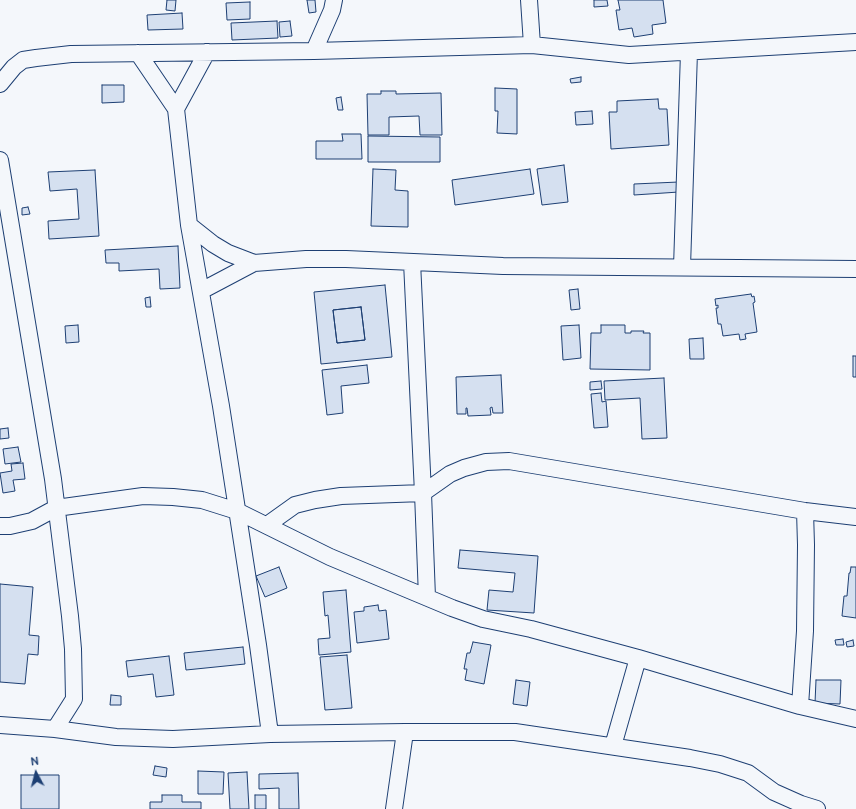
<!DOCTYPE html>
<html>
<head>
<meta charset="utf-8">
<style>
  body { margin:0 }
  #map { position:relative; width:856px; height:809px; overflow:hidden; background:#f4f7fb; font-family:Ubuntu,sans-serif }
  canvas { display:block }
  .north { position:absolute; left:16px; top:753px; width:40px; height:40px; -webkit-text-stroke:3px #f4f7fb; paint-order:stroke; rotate:353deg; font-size:11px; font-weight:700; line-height:16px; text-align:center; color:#1d3f73 }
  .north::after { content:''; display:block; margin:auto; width:14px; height:18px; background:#1d3f73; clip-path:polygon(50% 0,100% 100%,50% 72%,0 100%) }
</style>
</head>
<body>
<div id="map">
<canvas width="856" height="809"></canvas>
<div class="north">N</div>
</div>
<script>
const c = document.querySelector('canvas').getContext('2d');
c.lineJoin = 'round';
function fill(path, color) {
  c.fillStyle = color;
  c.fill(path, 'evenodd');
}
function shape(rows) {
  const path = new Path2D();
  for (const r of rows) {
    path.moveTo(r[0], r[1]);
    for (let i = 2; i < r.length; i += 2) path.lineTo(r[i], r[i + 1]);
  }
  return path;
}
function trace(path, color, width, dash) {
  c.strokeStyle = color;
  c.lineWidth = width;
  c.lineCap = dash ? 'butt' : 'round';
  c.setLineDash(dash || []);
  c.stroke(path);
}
const building = shape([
  [167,0,176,0,175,11,166,10,167,0],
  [307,0,315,0,316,12,309,13,307,0],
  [594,0,607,0,608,6,594,7,594,0],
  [618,0,663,0,666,23,652,25,653,34,634,37,632,28,619,30,616,10,620,10,618,0],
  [250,2,250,19,227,20,226,3,250,2],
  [182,13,183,29,148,30,147,15,182,13],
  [277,21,278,38,232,40,231,23,277,21],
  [290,21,292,36,280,37,279,22,290,21],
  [581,77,581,82,571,83,570,79,581,77],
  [102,85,124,85,124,102,102,103,102,85],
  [495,88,517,89,517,134,497,133,498,111,495,111,495,88],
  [381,91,396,91,396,94,441,93,442,135,420,135,419,116,389,117,389,135,368,135,367,94,381,94,381,91],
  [341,97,343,110,338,110,336,98,341,97],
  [658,99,659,109,667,109,669,145,611,149,609,112,617,112,617,101,658,99],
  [592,111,593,124,576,125,575,112,592,111],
  [342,134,361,134,362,159,316,159,316,141,343,141,342,134],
  [368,136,440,137,440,162,368,162,368,136],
  [564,165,568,202,542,205,537,169,564,165],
  [373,169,396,170,395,190,408,191,408,227,371,226,373,169],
  [530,169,534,194,455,205,452,180,530,169],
  [95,170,99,236,49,239,48,221,79,219,77,189,50,191,48,172,95,170],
  [679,182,679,192,634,195,634,184,679,182],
  [28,207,30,214,22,215,22,208,28,207],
  [178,246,180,288,160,289,159,269,119,271,119,263,106,263,105,250,178,246],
  [385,285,392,357,321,364,314,292,385,285],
  [361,307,365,340,337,343,333,310,361,307],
  [578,289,580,309,571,310,569,290,578,289],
  [751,294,752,297,754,296,755,302,753,303,757,332,745,334,746,339,740,340,739,334,723,336,721,324,718,324,716,308,718,308,718,305,716,306,715,299,751,294],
  [150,297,151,307,146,307,145,298,150,297],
  [361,307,365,340,337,343,333,310,361,307],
  [78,325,79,342,66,343,65,326,78,325],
  [579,325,581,358,563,360,561,326,579,325],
  [601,325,625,325,625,333,631,333,631,331,644,331,643,333,650,333,650,370,590,369,591,333,601,333,601,325],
  [703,338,704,359,690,359,689,339,703,338],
  [853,356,856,356,856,377,853,377,853,356],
  [367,365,369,383,341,386,343,413,327,415,322,370,367,365],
  [501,375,503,413,493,413,492,407,490,408,491,415,468,416,467,408,466,408,466,414,457,414,456,377,501,375],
  [664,378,667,438,642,439,640,398,605,400,604,381,664,378],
  [601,381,602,389,590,390,590,382,601,381],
  [601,393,602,402,606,401,608,427,594,428,591,394,601,393],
  [8,428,9,438,0,439,0,429,8,428],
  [18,447,21,462,5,464,3,449,18,447],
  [23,463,25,479,13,480,15,491,3,493,0,473,12,471,11,464,23,463],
  [460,550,538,556,534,613,487,610,489,590,513,592,515,573,458,568,460,550],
  [279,567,287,588,265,597,256,576,279,567],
  [851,567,856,567,856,618,842,616,844,596,847,596,849,573,850,573,851,567],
  [0,584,33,587,29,635,39,636,38,655,28,654,25,684,0,682,0,584],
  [346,590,351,652,319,655,318,639,330,638,328,615,325,616,323,592,346,590],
  [378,605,379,611,386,610,389,639,357,643,354,612,364,611,364,607,378,605],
  [843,639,844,645,836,645,835,640,843,639],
  [853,640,854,646,847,647,846,642,853,640],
  [473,642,491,645,484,684,465,680,467,669,464,669,467,653,470,653,473,642],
  [243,647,245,664,186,670,184,653,243,647],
  [347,655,352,708,325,710,320,657,347,655],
  [169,656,174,695,156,697,153,674,128,677,126,661,169,656],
  [516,680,530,682,527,706,513,704,516,680],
  [816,680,841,680,840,704,815,703,816,680],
  [111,695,121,696,121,705,110,705,111,695],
  [155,766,167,768,166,777,153,775,155,766],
  [198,771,224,772,223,794,198,794,198,771],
  [247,772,249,809,230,809,228,773,247,772],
  [298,773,299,809,279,809,279,788,259,789,259,774,298,773],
  [21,775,59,775,59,809,21,809,21,775],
  [162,795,182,795,182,802,201,802,201,809,150,809,150,802,162,802,162,795],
  [255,795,266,795,266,809,255,809,255,795]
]);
fill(building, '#d5e0f0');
trace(building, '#1d3f73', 1);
const minor = shape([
  [529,0,532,45],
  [314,51,332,10,334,0],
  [138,53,176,109,189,225,221,406,258,645,270,734],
  [0,84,14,67,23,60,36,58,71,54,314,51,532,45,629,55,856,42],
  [176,109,207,52],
  [0,160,53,479,70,616,73,649,74,699,55,729],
  [189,225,213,244,228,253,254,263],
  [412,262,423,493,427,597],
  [682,267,689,52],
  [201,291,254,263,306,259,346,259,503,266,856,269],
  [267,525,295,505,315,500,341,496,423,493,450,474,464,468,486,462,509,461,805,511,856,517],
  [0,526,10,526,32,521,56,508,143,496,173,497,202,500,237,511,330,557,452,608,483,619,531,629,638,658,800,706,856,719],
  [800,706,805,631,806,545,805,511],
  [0,725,55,729,116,737,173,739,270,734,405,732,515,732,690,758,720,764,748,773,774,792,801,804,817,809],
  [613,746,638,658],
  [394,809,405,732]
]);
trace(minor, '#1d3f73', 18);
trace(minor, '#f4f7fb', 16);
</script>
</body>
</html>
